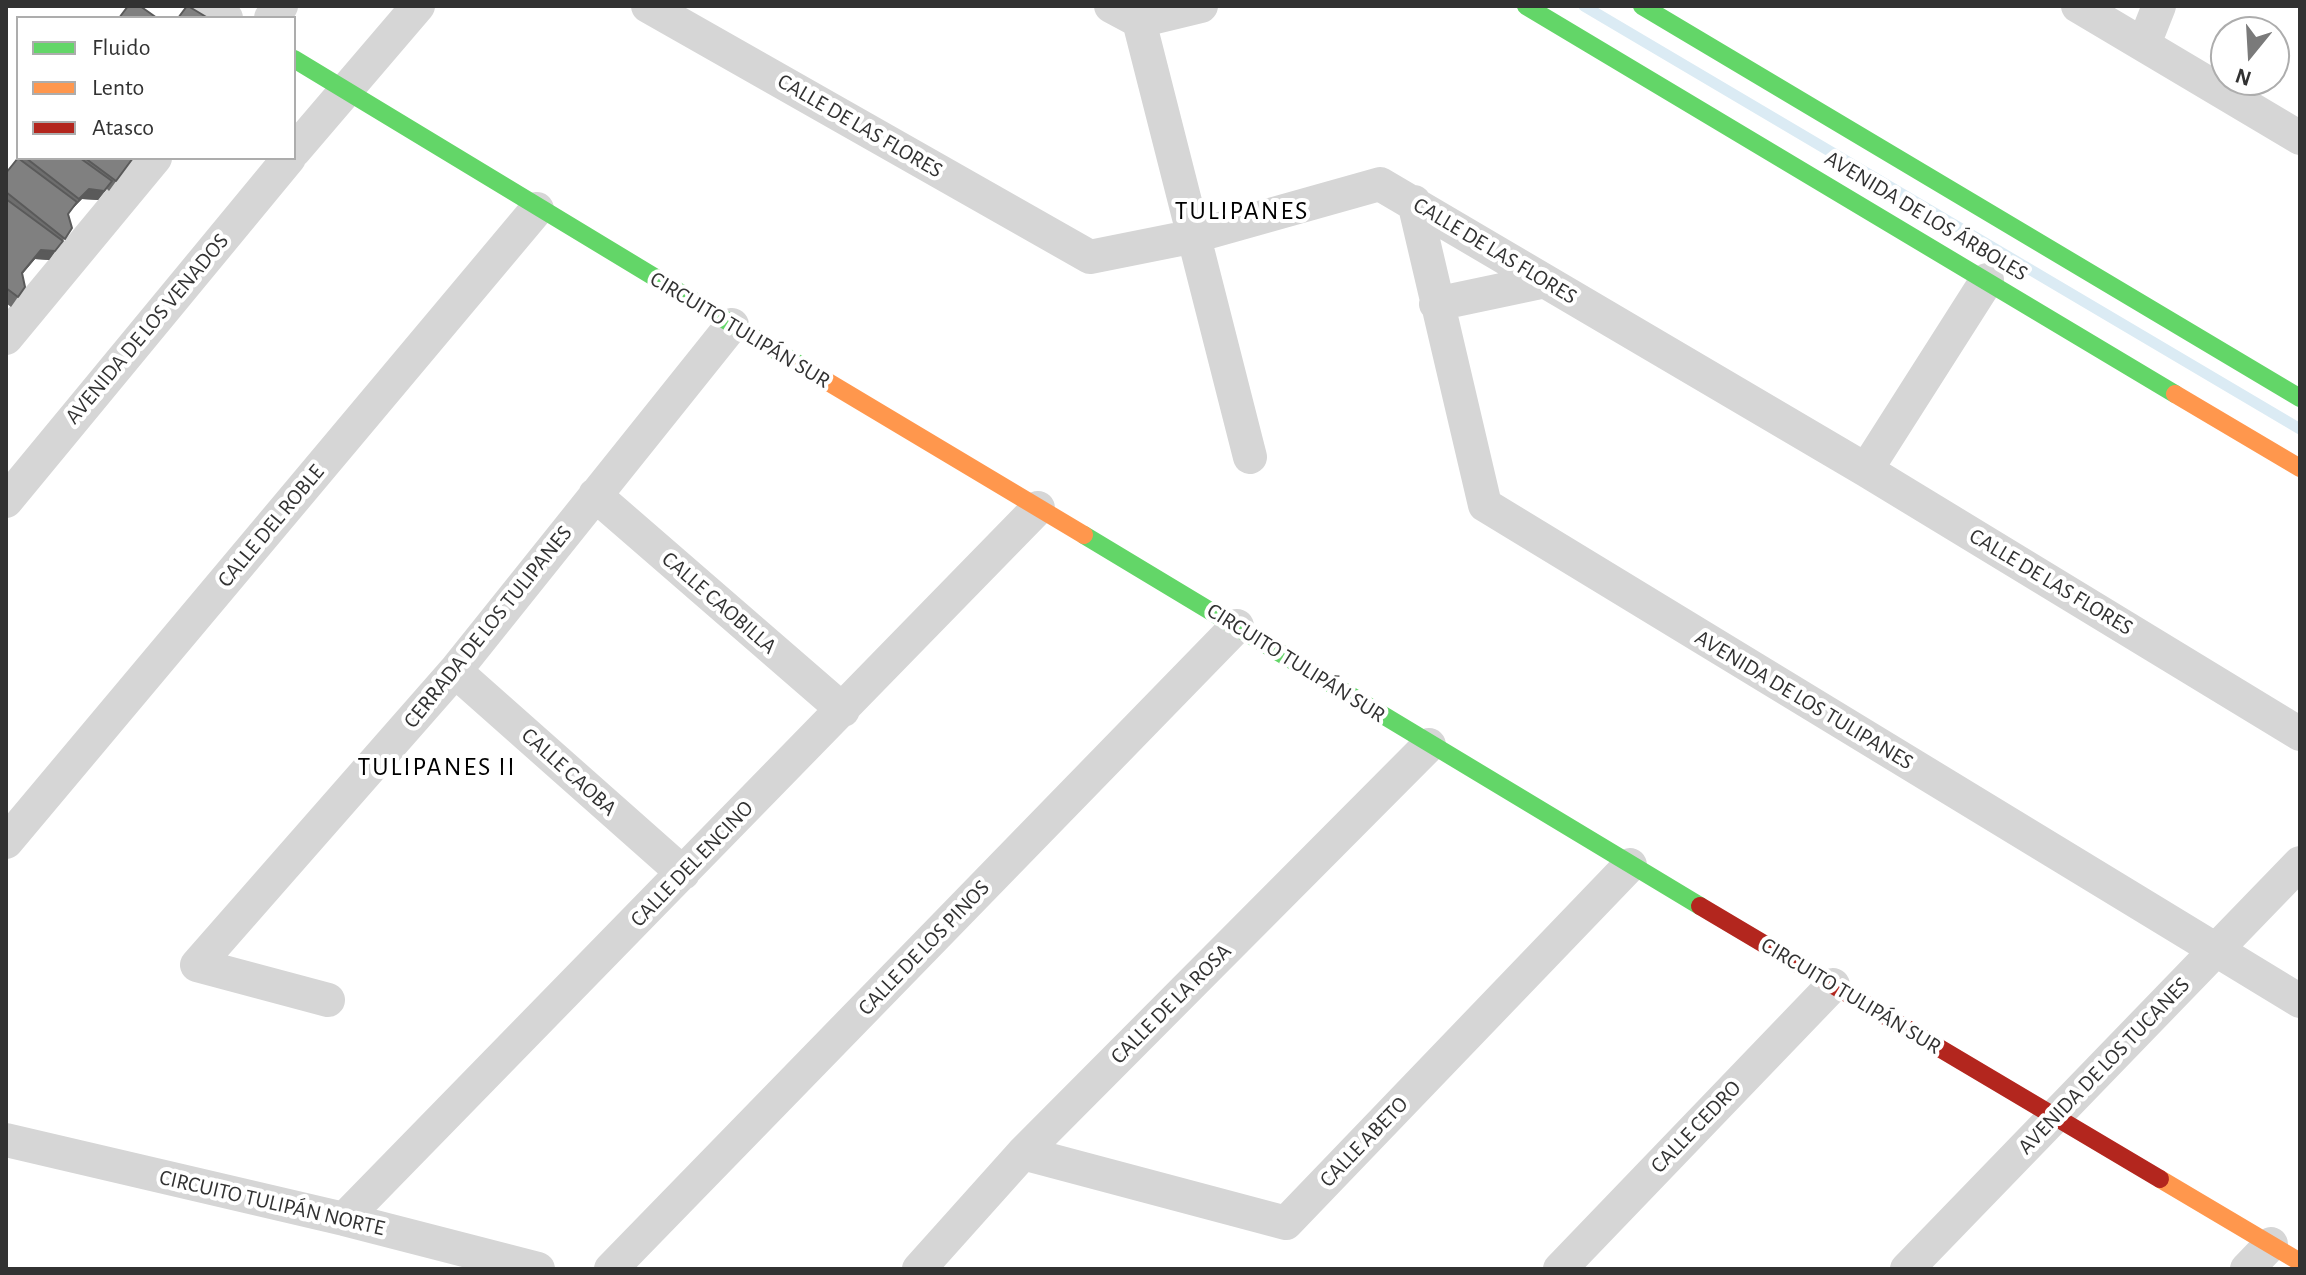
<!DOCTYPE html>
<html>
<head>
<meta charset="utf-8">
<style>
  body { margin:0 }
  #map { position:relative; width:2306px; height:1275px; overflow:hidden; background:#fff; font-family:"Alegreya Sans",sans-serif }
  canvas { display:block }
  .frame { position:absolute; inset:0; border:8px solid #323232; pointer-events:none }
  .legend { position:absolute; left:16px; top:16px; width:280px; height:144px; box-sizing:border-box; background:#fff; border:2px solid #adadad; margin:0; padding:10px 14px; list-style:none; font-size:24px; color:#323232 }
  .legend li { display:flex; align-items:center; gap:16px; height:40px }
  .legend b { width:40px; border:2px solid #adadad }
  .north { position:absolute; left:2210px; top:16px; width:80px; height:80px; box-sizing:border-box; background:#fff; border:2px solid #adadad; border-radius:50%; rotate:198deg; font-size:22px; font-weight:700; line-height:32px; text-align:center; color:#323232 }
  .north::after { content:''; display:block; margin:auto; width:28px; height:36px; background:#7a7a7a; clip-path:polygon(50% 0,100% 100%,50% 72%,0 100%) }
</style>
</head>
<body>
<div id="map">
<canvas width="2306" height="1275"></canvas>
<div class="frame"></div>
<ul class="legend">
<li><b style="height:10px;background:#63d668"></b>Fluido</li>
<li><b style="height:10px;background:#ff974d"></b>Lento</li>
<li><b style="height:10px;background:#b3261e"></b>Atasco</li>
</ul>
<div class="north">N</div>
</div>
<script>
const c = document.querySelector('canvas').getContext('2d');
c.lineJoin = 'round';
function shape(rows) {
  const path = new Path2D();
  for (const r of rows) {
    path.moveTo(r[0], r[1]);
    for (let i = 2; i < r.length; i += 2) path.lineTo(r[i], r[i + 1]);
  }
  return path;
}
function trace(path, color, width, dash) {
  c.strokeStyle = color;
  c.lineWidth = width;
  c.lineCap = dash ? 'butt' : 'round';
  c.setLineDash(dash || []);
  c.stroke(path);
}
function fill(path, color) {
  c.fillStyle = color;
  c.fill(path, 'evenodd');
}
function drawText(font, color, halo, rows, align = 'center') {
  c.font = font + ' "Alegreya Sans",sans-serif';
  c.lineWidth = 8;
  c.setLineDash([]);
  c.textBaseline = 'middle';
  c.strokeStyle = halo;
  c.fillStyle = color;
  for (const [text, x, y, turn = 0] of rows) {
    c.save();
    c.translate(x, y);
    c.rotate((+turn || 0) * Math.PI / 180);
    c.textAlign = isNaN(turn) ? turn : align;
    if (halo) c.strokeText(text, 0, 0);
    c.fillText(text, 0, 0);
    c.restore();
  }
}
trace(shape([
  [1584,6,2300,429]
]), '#dbebf4', 11);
trace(shape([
  [206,6,226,18],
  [648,6,1090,257,1195,236,1380,184,1866,470,2300,734],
  [1111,6,1139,21],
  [2078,6,2300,138],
  [271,18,281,6],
  [1139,21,1250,457],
  [1139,21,1201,6],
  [2144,44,2159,6],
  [294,151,418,6],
  [1414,202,1485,505,2300,1001],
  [1436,304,1545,281],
  [6,338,155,158],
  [1866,470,1987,280],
  [595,495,843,710],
  [6,501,289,158],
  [455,671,683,873],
  [6,842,537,209],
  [328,1000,197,965,455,671,732,325],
  [6,1140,344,1219,538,1269],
  [1023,1153,1286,1223,1630,865],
  [344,1219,1038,508],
  [611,1269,1237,626],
  [919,1269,1023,1153,1429,745],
  [1560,1269,1833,985],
  [1907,1269,2300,863],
  [2247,1269,2271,1244]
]), '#d6d6d6', 34);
trace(shape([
  [1526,6,2175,394],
  [1642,6,2300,398],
  [294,59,803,367],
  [1084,535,1700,906]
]), '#63d668', 18);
trace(shape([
  [803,367,1084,535],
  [2175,394,2300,468],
  [2160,1179,2300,1262]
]), '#ff974d', 18);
trace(shape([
  [1700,906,2160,1179]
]), '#b3261e', 18);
fill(shape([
  [18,158,133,158,109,191,107,189,98,200,82,199,72,209,68,215,72,228,49,260,35,259,22,274,25,287,11,307,6,303,6,173]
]), '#6e6e6e');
fill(shape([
  [112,181,98,200,82,199,72,209,79,199,89,189],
  [63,241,49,260,35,259,15,282,41,250]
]), '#5a5a5a');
const building = shape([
  [128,6,140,6,157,18,119,18,128,6],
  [187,6,188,6,208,18,178,18,187,6],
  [18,158,77,202,68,214,72,228,65,239,6,192,6,173,18,158],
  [26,158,80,158,112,181,104,191,89,189,79,199,26,158],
  [85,158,133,158,116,181,85,158],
  [6,199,63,241,55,251,41,250,22,273,25,287,18,297,6,288,6,199]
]);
fill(building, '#808080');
trace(building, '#5a5a5a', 2);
drawText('22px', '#323232', '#fff', [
  ["CALLE DE LAS FLORES",860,126,30],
  ["AVENIDA DE LOS ÁRBOLES",1926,216,31],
  ["CALLE DE LAS FLORES",1495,251,31],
  ["AVENIDA DE LOS VENADOS",147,329,-50],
  ["CIRCUITO TULIPÁN SUR",740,330,31],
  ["CALLE DEL ROBLE",271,526,-50],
  ["CALLE DE LAS FLORES",2051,582,31],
  ["CALLE CAOBILLA",719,603,41],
  ["CERRADA DE LOS TULIPANES",488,627,-51],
  ["CIRCUITO TULIPÁN SUR",1296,663,32],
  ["AVENIDA DE LOS TULIPANES",1804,700,31],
  ["CALLE CAOBA",569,772,42],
  ["CALLE DEL ENCINO",692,864,-46],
  ["CALLE DE LOS PINOS",924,948,-46],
  ["CIRCUITO TULIPÁN SUR",1851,996,31],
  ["CALLE DE LA ROSA",1171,1004,-45],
  ["AVENIDA DE LOS TUCANES",2104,1066,-46],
  ["CALLE CEDRO",1696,1127,-46],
  ["CALLE ABETO",1364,1142,-46],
  ["CIRCUITO TULIPÁN NORTE",272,1203,13]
]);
c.letterSpacing = '2px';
drawText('26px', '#000', '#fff', [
  ["TULIPANES",1242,211],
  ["TULIPANES II",437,767]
]);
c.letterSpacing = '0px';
</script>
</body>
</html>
